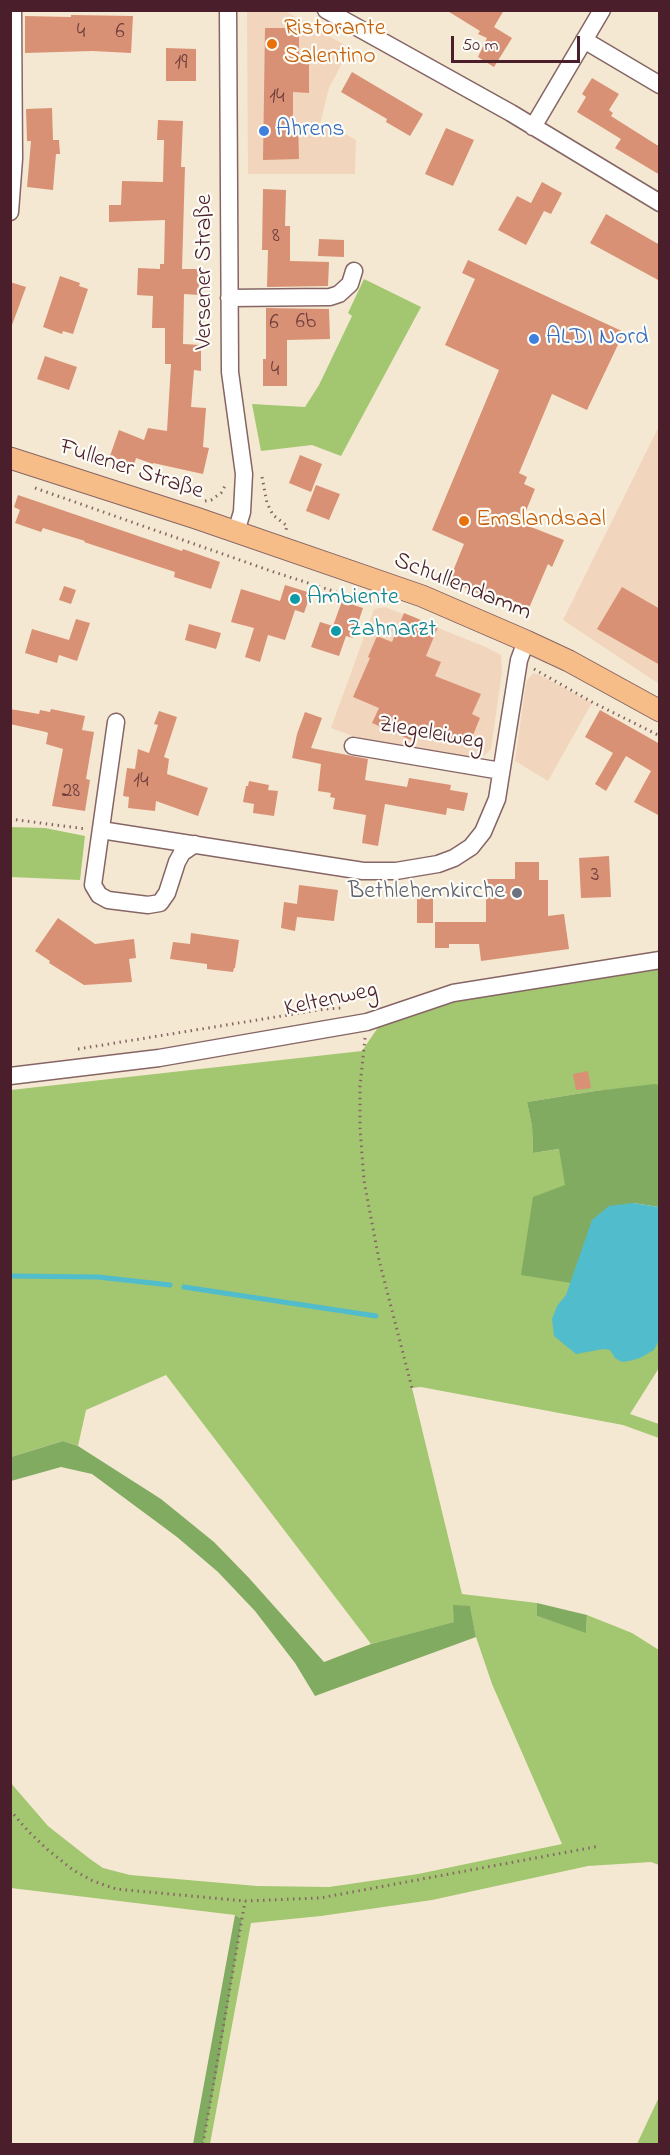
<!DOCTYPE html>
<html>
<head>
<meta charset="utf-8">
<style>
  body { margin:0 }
  #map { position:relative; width:670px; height:2155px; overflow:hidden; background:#f5e8d2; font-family:"Indie Flower",sans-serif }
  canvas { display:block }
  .frame { position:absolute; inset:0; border:12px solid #4a1f2b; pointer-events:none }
  .scale { position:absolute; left:451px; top:36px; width:129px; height:27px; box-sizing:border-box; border:3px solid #4a1f2b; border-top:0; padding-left:8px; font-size:18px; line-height:21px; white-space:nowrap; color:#4a1f2b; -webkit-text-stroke:4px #fdfcf7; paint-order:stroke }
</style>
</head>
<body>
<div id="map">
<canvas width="670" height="2155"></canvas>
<div class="frame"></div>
<div class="scale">50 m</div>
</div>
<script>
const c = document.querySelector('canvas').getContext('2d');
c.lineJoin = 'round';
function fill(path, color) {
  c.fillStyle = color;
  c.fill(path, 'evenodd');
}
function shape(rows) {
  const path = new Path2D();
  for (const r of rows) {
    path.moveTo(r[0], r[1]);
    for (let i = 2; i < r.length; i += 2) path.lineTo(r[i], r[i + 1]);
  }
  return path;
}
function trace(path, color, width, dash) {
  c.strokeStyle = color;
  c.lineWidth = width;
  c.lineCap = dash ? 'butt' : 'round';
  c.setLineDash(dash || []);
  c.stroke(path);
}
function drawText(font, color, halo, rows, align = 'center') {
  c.font = font + ' "Indie Flower",sans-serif';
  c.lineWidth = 4.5;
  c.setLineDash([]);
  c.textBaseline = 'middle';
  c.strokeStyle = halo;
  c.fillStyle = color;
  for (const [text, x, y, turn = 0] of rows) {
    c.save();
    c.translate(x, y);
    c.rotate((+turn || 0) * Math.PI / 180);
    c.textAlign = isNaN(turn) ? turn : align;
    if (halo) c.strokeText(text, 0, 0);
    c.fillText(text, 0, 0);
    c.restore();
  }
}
fill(shape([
  [247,11,285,11,350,48,329,88,320,124,328,124,356,140,355,174,248,174],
  [659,426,659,684,563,620],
  [385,607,486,647,501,655,502,672,491,749,485,755,478,759,369,742,331,728,374,609],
  [533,673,540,675,592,703,548,781,515,761,526,682]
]), '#f2d5bd');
fill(shape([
  [364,279,421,307,341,456,312,445,261,451,252,404,305,407,319,385,352,316,348,313],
  [10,827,45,828,85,836,80,880,11,877],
  [659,967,659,1085,595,1091,527,1102,532,1126,533,1153,560,1149,579,1260,659,1309,659,1368,630,1414,659,1424,659,1438,623,1425,421,1387,412,1388,462,1594,537,1603,537,1616,586,1632,587,1615,632,1633,659,1650,659,1865,651,1862,588,1866,432,1900,321,1916,251,1923,210,2144,203,2144,242,1919,235,1915,11,1888,10,1782,48,1826,90,1859,103,1868,130,1875,257,1886,329,1887,418,1874,562,1844,492,1684,476,1637,470,1607,455,1622,371,1644,166,1375,86,1410,78,1446,63,1441,11,1457,11,1090,362,1051,379,1026,457,999,581,982],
  [659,2097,659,2144,637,2144]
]), '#a3c670');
fill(shape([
  [655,1084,659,1085,659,1207,633,1203,579,1260,571,1283,521,1275,533,1197,565,1185,559,1149,533,1153,532,1126,527,1102,595,1091],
  [63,1441,78,1446,161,1499,214,1542,249,1578,324,1662,371,1644,454,1622,453,1605,470,1606,476,1637,315,1696,295,1663,255,1611,218,1572,177,1537,92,1474,61,1467,11,1481,11,1457],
  [537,1603,587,1615,586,1633,537,1616],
  [235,1915,242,1919,218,2066,203,2144,193,2144]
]), '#82ab62');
fill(shape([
  [633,1203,659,1207,659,1340,654,1350,640,1358,629,1361,622,1362,615,1358,610,1350,603,1349,576,1354,554,1336,552,1319,557,1306,566,1295,592,1220,609,1206]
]), '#51bccc');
trace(shape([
  [10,1276,98,1277,170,1285],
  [184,1287,376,1316]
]), '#51bccc', 5);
fill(shape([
  [446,10,504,10,494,27,512,38,494,67,478,57,487,38,478,34,480,31],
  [71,15,133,16,131,53,92,51,25,53,25,16,71,17],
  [265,28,299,28,299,54,309,54,309,93,293,92,293,121,298,122,299,159,263,160],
  [166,48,196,49,196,81,166,81],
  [352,72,423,114,410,136,386,122,387,119,341,92],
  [592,78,619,94,609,110,613,113,611,116,660,147,660,175,615,148,621,139,577,112,586,97,582,94],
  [52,108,53,140,59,140,60,154,56,154,53,190,27,187,31,141,27,141,26,109],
  [158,120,183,121,181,167,185,167,182,269,199,269,199,295,184,294,183,344,201,345,201,371,194,370,191,407,206,408,203,447,209,448,203,474,153,463,153,464,136,458,134,465,110,456,119,430,144,440,148,428,167,431,171,364,165,364,165,328,152,328,153,296,137,295,138,268,160,269,160,264,164,264,165,220,109,222,109,205,121,205,122,181,163,182,164,140,157,140],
  [446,128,474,140,453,186,425,174],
  [542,182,562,193,551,214,544,211,526,245,498,230,517,196,531,203],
  [263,189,286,190,285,226,290,226,290,261,329,262,328,286,267,287,268,250,262,250],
  [606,214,660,245,660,281,590,243],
  [319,239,344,240,344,257,318,256],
  [468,260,624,332,587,410,552,394,519,473,527,477,524,484,535,489,521,523,564,540,552,567,548,564,529,608,502,596,499,602,449,581,464,544,432,530,499,370,445,345,475,279,462,273],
  [60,276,80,283,79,286,88,289,73,334,63,331,62,334,43,327],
  [10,282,26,287,12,325,10,325],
  [266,308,329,309,330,339,287,340,287,386,263,386,263,359,266,359],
  [45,356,77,367,69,390,37,379],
  [300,455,322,464,311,492,289,483],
  [316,485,340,494,329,520,306,511],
  [18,495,182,551,183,549,220,562,211,589,174,577,175,572,84,542,85,541,43,528,41,532,15,523,20,510,14,507],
  [285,585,311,593,304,613,295,610,285,640,268,635,260,662,245,657,254,628,231,622,241,589,280,601],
  [64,586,76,590,71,604,59,600],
  [622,587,660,609,660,665,597,629],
  [342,601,363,608,353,638,346,636,339,656,311,647,320,622,333,626],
  [404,613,438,627,426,656,441,662,435,676,481,694,472,714,480,718,469,745,451,738,449,742,418,729,413,741,372,723,379,708,353,697,370,658,368,657,377,636,392,642],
  [76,619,90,623,77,661,59,655,57,663,25,653,32,629,69,640],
  [189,624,221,633,216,649,185,640],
  [10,709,39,714,40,710,50,712,51,709,85,716,82,730,94,732,86,779,90,780,85,811,52,806,63,749,46,744,48,733,46,732,10,724],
  [600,710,660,744,660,816,634,802,651,771,626,756,606,791,595,784,613,753,585,737],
  [159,711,177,717,164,757,169,759,167,774,208,788,198,816,156,801,155,811,128,808,129,797,123,796,127,768,135,769,138,749,149,753,158,725,154,724],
  [305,712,322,718,311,748,368,759,365,780,407,787,409,778,451,785,450,790,468,793,464,811,447,808,446,815,385,804,378,846,362,843,366,815,333,809,335,798,330,797,331,793,318,791,321,764,292,758,297,734],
  [249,781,269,785,268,790,278,791,274,816,253,813,254,804,243,802,246,786,248,786],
  [609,856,611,897,581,898,579,858],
  [515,862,539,862,539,880,548,880,548,916,564,914,569,949,481,961,479,944,449,944,449,948,435,948,435,922,486,922,486,879,515,879],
  [299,885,338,890,334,921,297,917,295,931,281,928,284,902,297,904],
  [417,891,433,891,433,923,417,923],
  [58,918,95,944,134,939,136,958,129,959,132,982,84,985,49,963,50,961,35,951],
  [191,933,239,940,235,968,234,968,233,972,207,969,207,964,170,959,173,942,190,944],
  [588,1071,591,1088,576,1090,573,1074]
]), '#d89174');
const minor = shape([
  [228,10,230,372,244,474,242,512,236,532],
  [326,10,511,113,660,203],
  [584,40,660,85],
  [533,127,602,10],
  [10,212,14,159,13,10],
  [229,298,330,297,339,294,350,284,354,271],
  [116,722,93,885,99,895,108,900,148,905,160,903,167,893,177,862,182,853,195,844],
  [353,746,501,771],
  [101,830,363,871,396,871,438,864,454,858,471,847,483,832,497,799,519,660,526,641],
  [10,1076,159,1058,367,1022,453,993,660,960]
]);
const major = shape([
  [10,458,196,518,422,596,526,641,569,661,660,711]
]);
trace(minor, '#866565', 19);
trace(major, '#866565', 23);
trace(shape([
  [262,477,267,503,273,515,287,526,286,530],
  [35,488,271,571,367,602,375,601],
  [205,501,211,500,221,493,225,486],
  [534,669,592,702,660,736],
  [10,819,86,829],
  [365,1038,360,1086,360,1128,364,1181,379,1260,412,1388],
  [78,1049,325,1009,341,1008],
  [10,1810,28,1831,48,1850,73,1870,93,1881,116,1889,245,1901,320,1898,600,1846],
  [203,2144,245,1901]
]), '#866565', 3, [1.5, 4.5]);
trace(minor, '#fff', 16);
trace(major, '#f7bd88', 21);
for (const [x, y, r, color] of [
  [272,44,6,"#e8710a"],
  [264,131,6,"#3f7fe0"],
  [534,339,6,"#3f7fe0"],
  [464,521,6,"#e8710a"],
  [295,599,6,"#0f9aa8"],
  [336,631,6,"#0f9aa8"],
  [517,893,6,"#6b7280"]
]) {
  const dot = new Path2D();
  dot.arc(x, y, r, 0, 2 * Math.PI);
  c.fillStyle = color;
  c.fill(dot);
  trace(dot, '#fdfcf7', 2);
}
drawText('21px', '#6e3c3d', null, [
  ["4",81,34],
  ["6",120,34],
  ["19",181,65],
  ["14",277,99],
  ["8",276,238],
  ["6b",306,324],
  ["6",274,325],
  ["4",275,372],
  ["14",141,783],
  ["28",71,793],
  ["3",595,877]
]);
drawText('24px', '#c56008', '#fdfcf7', [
  ["Ristorante",284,30],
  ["Salentino",284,58],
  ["Emslandsaal",476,521]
], 'left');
drawText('24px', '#366cbe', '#fdfcf7', [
  ["Ahrens",276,131],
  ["ALDI Nord",546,339]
], 'left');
drawText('24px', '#4a1f2b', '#fdfcf7', [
  ["Versener Straße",206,272,-90],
  ["Fullener Straße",131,471,18],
  ["Schullendamm",462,588,22],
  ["Ziegeleiweg",431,735,10],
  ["Keltenweg",331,1001,-12]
]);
drawText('24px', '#0d838f', '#fdfcf7', [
  ["Ambiente",307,599],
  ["Zahnarzt",348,631]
], 'left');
drawText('24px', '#5b616d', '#fdfcf7', [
  ["Bethlehemkirche",505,893]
], 'right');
</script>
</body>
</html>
